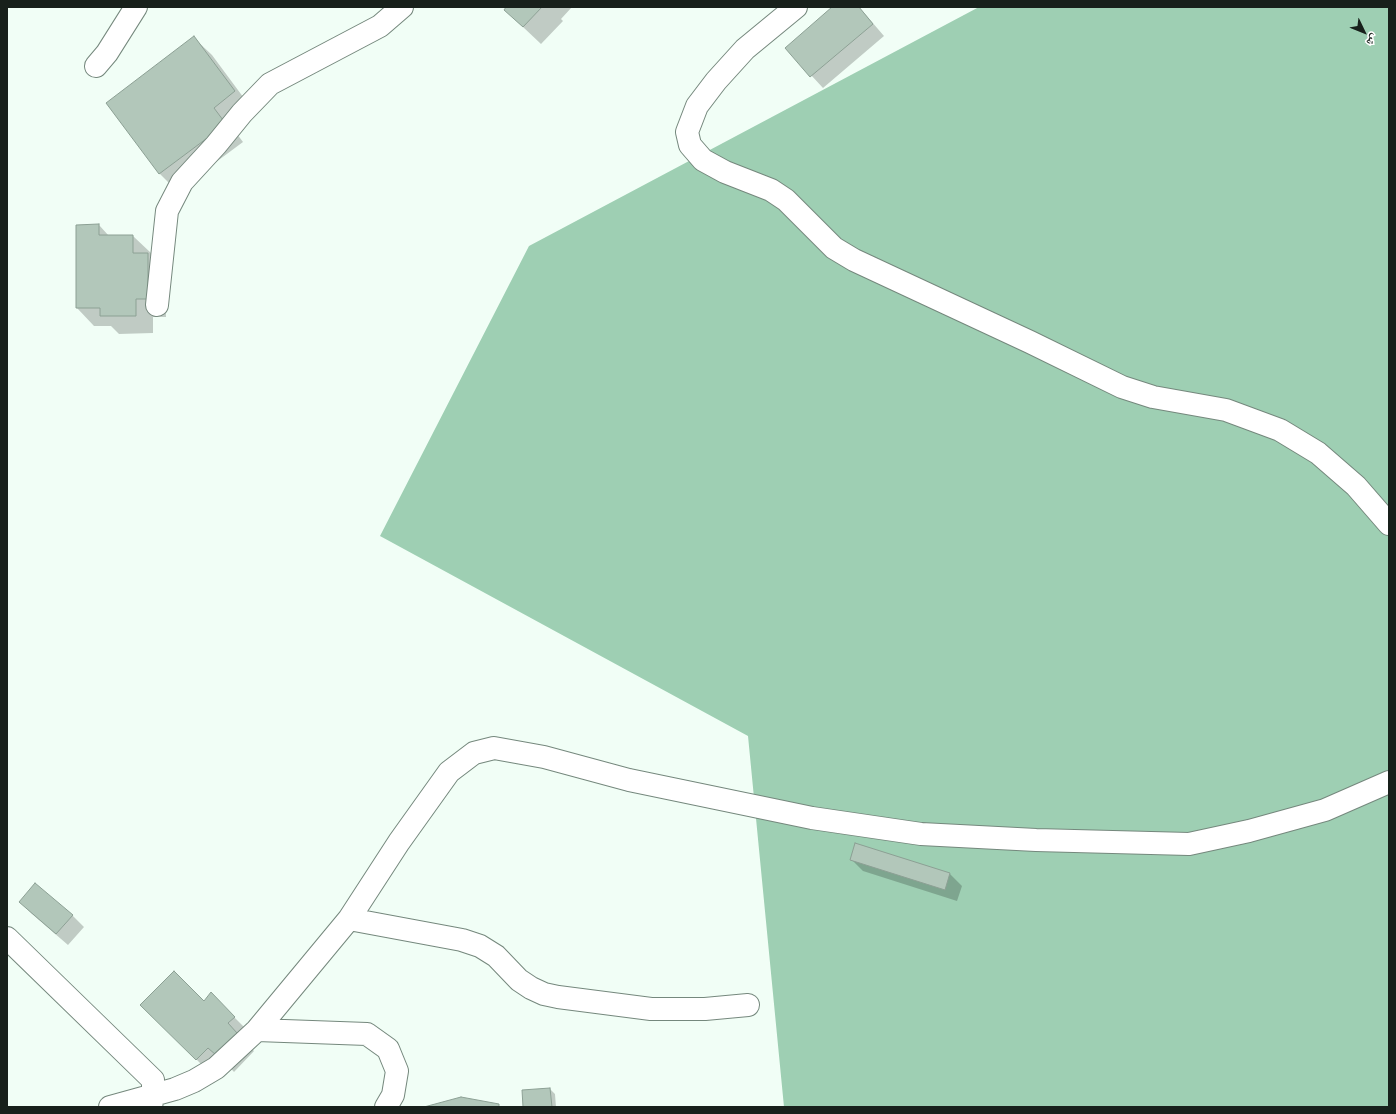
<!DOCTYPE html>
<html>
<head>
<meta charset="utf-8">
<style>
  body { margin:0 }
  #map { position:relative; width:1396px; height:1114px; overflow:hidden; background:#f1fef6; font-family:Cabin,"Noto Naskh Arabic",sans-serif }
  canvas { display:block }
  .frame { position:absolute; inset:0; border:8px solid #18201b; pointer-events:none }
  .north { position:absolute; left:1344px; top:12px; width:40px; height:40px; -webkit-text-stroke:3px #fff; paint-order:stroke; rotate:133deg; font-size:11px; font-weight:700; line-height:16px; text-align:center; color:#18201b }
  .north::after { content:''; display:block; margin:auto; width:14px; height:18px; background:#18201b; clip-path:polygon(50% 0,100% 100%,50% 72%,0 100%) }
</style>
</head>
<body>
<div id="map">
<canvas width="1396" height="1114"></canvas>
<div class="frame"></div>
<div class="north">ش</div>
</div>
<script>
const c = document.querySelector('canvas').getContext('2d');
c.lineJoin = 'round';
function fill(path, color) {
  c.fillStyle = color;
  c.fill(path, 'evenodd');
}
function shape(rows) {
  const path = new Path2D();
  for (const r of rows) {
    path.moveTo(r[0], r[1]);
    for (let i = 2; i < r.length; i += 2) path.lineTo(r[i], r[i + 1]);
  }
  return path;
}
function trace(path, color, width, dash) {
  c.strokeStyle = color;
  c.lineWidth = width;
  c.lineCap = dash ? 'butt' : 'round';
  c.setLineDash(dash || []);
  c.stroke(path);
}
fill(shape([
  [979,7,1389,7,1389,1107,784,1107,748,736,380,536,529,246]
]), '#9ecfb3');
fill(shape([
  [508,7,572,7,561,19,563,21,541,44,505,10],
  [834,7,859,7,884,36,823,88,786,48],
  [194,38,212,55,252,109,231,126,243,142,177,191,160,174,107,104],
  [99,225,109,236,133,236,151,253,151,257,165,272,166,317,153,317,153,333,119,334,111,326,94,326,77,308],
  [856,844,950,874,962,886,957,901,863,871,851,859],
  [20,902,72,915,84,927,68,945,32,914],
  [211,994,252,1035,245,1042,254,1051,234,1072,227,1064,214,1077,142,1005,204,1002],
  [550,1089,555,1094,556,1107,524,1107]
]), '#0003');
const building = shape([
  [506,7,542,7,523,27,504,10,506,7],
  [832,7,859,7,873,24,810,77,785,48,832,7],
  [194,36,235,91,214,108,226,124,159,174,106,103,194,36],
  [99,224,99,235,133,235,133,253,148,253,148,299,136,299,136,316,100,316,100,308,76,308,76,225,99,224],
  [855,843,950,873,945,890,850,860,855,843],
  [35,883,73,915,56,934,19,902,35,883],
  [174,971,204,1001,211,992,235,1017,228,1023,237,1033,216,1055,208,1048,196,1060,140,1005,174,971],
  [550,1088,552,1107,523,1107,522,1090,550,1088],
  [461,1097,499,1104,499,1107,424,1107,461,1097]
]);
fill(building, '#b2c7ba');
trace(building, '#8ca094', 1);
const minor = shape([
  [796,7,745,49,716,81,697,106,687,132,690,145,703,160,725,172,771,190,786,200,834,248,854,260,1030,342,1122,387,1153,397,1226,410,1280,430,1318,453,1356,486,1389,524],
  [96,66,107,53,136,7],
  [157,305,167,211,182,182,216,145,242,113,270,84,380,26,402,7],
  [349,919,462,940,480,946,496,956,519,980,531,988,544,994,558,997,651,1009,705,1009,748,1005],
  [7,938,153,1080,153,1095,151,1107],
  [257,1030,367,1034,388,1049,397,1071,393,1095,386,1107],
  [110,1107,175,1089,194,1081,216,1068,257,1030,349,919,399,842,449,772,474,753,494,748,544,757,629,780,812,818,921,834,1036,840,1189,844,1249,831,1325,810,1389,782]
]);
trace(minor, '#75887d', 24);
trace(minor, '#fff', 22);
</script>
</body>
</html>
